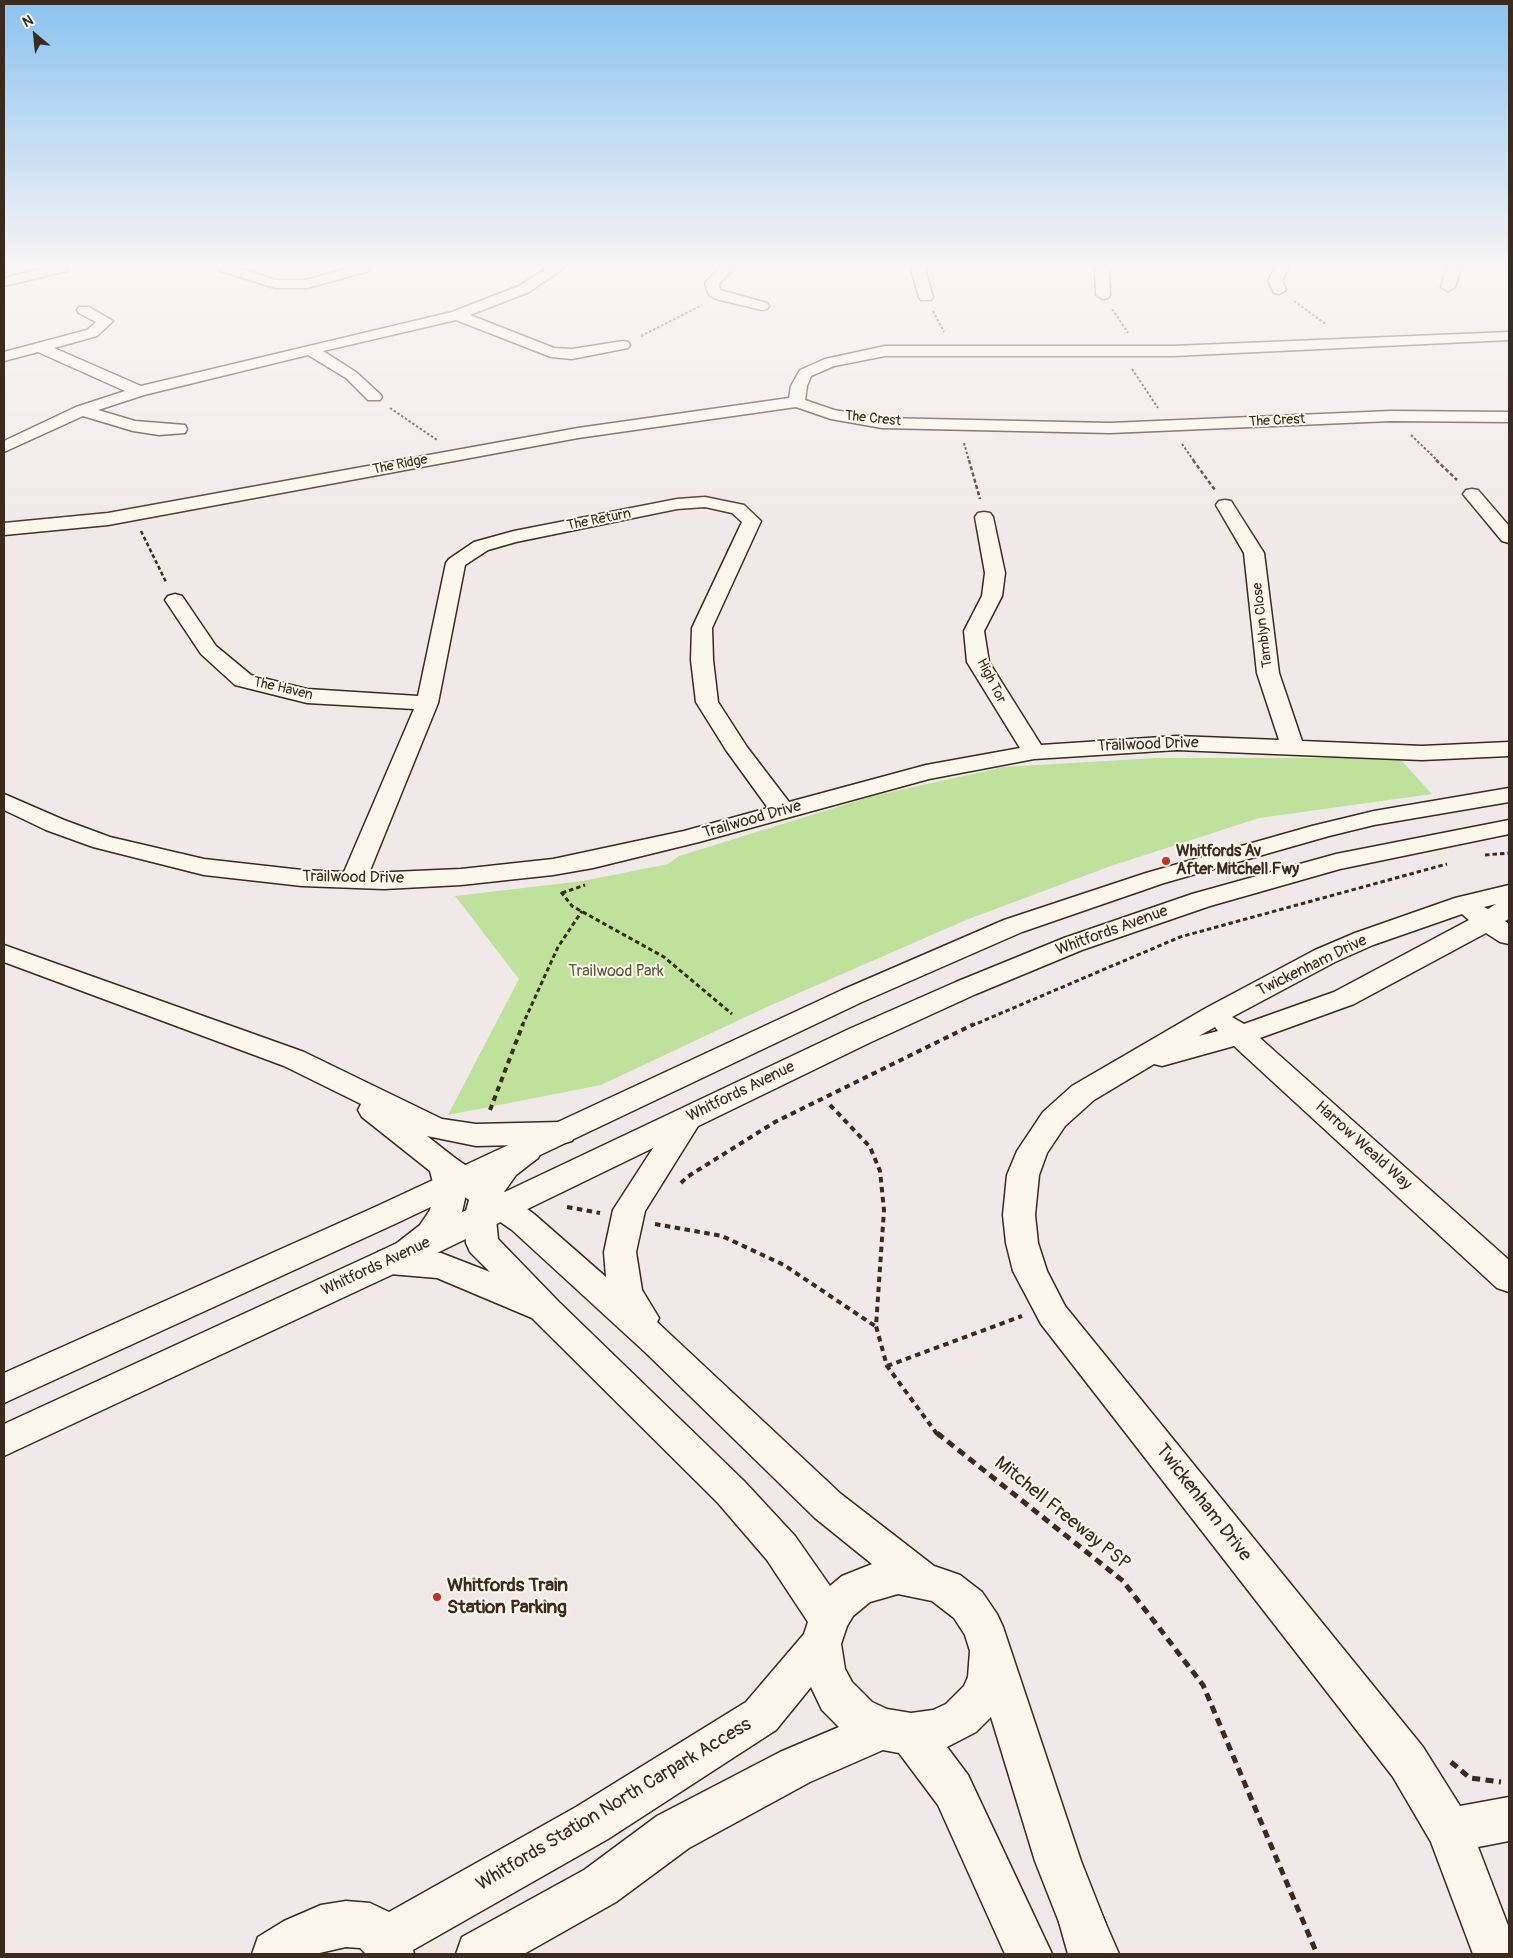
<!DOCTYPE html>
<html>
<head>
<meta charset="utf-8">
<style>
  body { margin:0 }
  #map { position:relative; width:1513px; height:1958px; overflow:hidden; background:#f1e9e9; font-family:Pangolin,sans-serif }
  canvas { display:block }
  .frame { position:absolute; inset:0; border:5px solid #3b2a1e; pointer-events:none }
  .north { position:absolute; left:10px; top:10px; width:50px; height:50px; -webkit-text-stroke:4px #fbf7ec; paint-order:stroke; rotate:332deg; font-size:14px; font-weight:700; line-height:20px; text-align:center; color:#3b2a1e }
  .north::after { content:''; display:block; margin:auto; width:18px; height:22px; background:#3b2a1e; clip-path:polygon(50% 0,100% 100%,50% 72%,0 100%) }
</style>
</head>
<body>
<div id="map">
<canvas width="1513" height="1958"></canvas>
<div class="frame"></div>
<div class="north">N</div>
</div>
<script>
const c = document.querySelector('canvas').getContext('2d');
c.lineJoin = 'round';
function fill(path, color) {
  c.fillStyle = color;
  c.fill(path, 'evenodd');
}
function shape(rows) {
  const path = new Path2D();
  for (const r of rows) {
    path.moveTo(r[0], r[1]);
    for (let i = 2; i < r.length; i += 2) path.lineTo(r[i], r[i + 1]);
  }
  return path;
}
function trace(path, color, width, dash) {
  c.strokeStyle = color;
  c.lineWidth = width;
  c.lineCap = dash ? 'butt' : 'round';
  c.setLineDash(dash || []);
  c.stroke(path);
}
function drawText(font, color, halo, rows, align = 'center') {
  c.font = font + ' Pangolin,sans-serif';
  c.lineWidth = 4;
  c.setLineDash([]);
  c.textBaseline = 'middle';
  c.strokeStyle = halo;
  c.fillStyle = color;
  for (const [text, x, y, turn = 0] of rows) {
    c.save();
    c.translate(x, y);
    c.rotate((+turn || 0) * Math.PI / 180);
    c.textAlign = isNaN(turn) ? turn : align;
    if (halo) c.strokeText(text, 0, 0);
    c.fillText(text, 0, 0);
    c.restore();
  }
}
fill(shape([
  [1156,758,1399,758,1432,794,1259,818,1108,867,966,920,769,1006,601,1085,448,1115,519,979,455,896,583,881,668,864,679,856,873,796,1004,767]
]), '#bee19b');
const minor = shape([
  [44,268,69,268,67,271,4,286,4,278,44,268],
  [219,268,240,268,276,280,306,280,348,268,371,268,369,271,307,288,275,288,221,271,219,268],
  [547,268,564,268,529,292,470,315,554,348,572,349,623,341,628,342,630,345,628,348,572,359,551,357,456,320,323,351,356,372,380,394,382,397,380,400,368,400,346,378,308,355,144,395,98,410,135,421,185,425,187,429,185,433,159,435,133,431,83,416,4,452,4,441,76,407,125,391,38,352,4,361,4,352,87,330,96,322,79,313,77,310,79,307,89,307,113,321,97,336,54,348,141,386,452,312,519,286,547,268],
  [719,268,734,268,719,284,720,290,767,303,769,306,767,309,762,310,716,299,709,295,705,283,719,268],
  [913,268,927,268,926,273,933,297,931,300,921,300,919,297,912,273,913,268],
  [1095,268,1109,268,1110,295,1108,298,1103,299,1096,295,1095,268],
  [1275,268,1289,268,1282,281,1286,290,1279,294,1274,293,1268,281,1275,268],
  [1447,268,1461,268,1455,287,1448,291,1441,287,1447,268],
  [1509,332,1509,340,1173,356,885,356,834,366,811,376,807,386,805,400,834,410,882,418,1110,423,1391,411,1509,412,1509,422,1391,421,1110,433,882,428,831,419,796,407,578,438,108,525,4,535,4,523,108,513,578,428,789,398,791,386,800,370,825,359,885,346,1173,346,1509,332],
  [1472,489,1478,490,1509,526,1509,543,1502,541,1463,494,1466,490,1472,489],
  [705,497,744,505,761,521,712,628,713,660,718,702,747,747,789,802,926,765,1020,748,967,662,964,631,982,596,985,573,975,517,978,513,984,512,990,513,993,517,1005,573,1002,596,984,631,989,662,1041,745,1177,736,1279,740,1257,673,1244,553,1216,505,1219,501,1225,500,1231,501,1264,553,1279,673,1302,741,1422,746,1509,742,1509,756,1422,760,1177,750,1034,759,929,779,699,842,593,868,553,875,461,885,384,889,302,886,204,875,93,847,46,830,4,810,4,794,64,820,110,837,204,859,302,870,344,872,414,709,307,703,235,685,201,654,165,600,168,596,175,594,182,596,216,646,251,675,307,689,418,696,446,563,449,559,474,542,514,531,677,499,705,497],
  [705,507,732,513,742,522,692,628,691,660,696,702,726,750,768,808,684,831,553,859,461,869,369,873,438,703,465,565,488,550,516,542,677,509,705,507],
  [1509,885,1509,919,1505,921,1509,924,1509,944,1500,942,1486,933,1354,1004,1260,1038,1509,1260,1509,1292,1497,1288,1234,1046,1162,1066,1154,1064,1094,1100,1065,1126,1047,1153,1039,1175,1035,1215,1038,1243,1047,1271,1065,1306,1423,1747,1460,1806,1509,1797,1509,1841,1478,1847,1509,1928,1509,1954,1473,1954,1431,1842,1393,1777,1041,1324,1013,1271,1006,1243,1003,1215,1007,1175,1017,1151,1043,1112,1072,1086,1206,1008,1315,950,1355,933,1455,898,1509,885],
  [1496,904,1488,909,1484,907,1496,904],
  [1462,914,1469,920,1334,992,1244,1024,1232,1017,1335,962,1373,945,1462,914],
  [1215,1027,1218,1031,1199,1036,1215,1027],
  [688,1108,699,1111,703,1118,645,1211,636,1252,642,1290,659,1318,657,1322,841,1494,934,1566,960,1575,982,1592,997,1614,1003,1627,1081,1861,1105,1922,1114,1954,1068,1954,1059,1922,1035,1861,991,1717,976,1732,947,1747,968,1775,1052,1954,1005,1954,938,1805,899,1753,883,1750,810,1782,689,1848,616,1902,524,1954,456,1954,462,1937,584,1870,657,1816,780,1752,839,1727,822,1710,811,1687,776,1730,608,1839,413,1950,414,1954,366,1954,360,1948,346,1947,315,1954,252,1954,258,1937,284,1921,321,1905,346,1901,370,1903,389,1912,576,1807,746,1702,804,1634,808,1622,767,1560,718,1503,532,1318,437,1278,390,1274,378,1270,373,1261,378,1252,390,1248,441,1253,490,1272,470,1252,466,1243,464,1218,469,1200,433,1174,428,1166,433,1158,444,1155,455,1158,481,1176,494,1159,516,1142,527,1139,538,1142,542,1150,538,1158,516,1175,504,1192,534,1214,606,1277,604,1252,613,1210,677,1111,688,1108],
  [496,1219,512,1230,646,1353,815,1518,872,1564,842,1576,830,1586,795,1536,744,1481,559,1302,498,1239,496,1219],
  [898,1594,932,1601,954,1618,965,1635,970,1651,968,1677,964,1686,946,1704,933,1710,911,1713,887,1709,872,1702,852,1682,845,1669,841,1644,847,1626,853,1616,870,1602,898,1594]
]);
const major = shape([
  [1509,788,1509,802,1374,825,1329,836,1164,883,1022,932,862,1002,397,1223,4,1403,4,1373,375,1207,842,990,1004,920,1146,873,1312,826,1374,811,1509,788],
  [1509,820,1509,834,1340,869,1210,906,1082,950,976,994,869,1043,402,1270,4,1456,4,1424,378,1252,849,1029,956,982,1064,938,1192,894,1336,854,1509,820]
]);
const highway = shape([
  [4,945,304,1052,442,1119,476,1124,561,1122,572,1125,576,1133,572,1141,561,1144,476,1146,427,1136,455,1158,460,1166,467,1190,462,1212,444,1243,421,1261,409,1264,397,1261,393,1252,397,1243,420,1225,430,1210,435,1190,430,1171,362,1117,358,1110,361,1104,284,1066,4,962,4,945],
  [1082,1899,1098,1906,1119,1954,1072,1954,1059,1922,1066,1906,1082,1899]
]);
trace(minor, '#3b2a1e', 3);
trace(major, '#3b2a1e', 3);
trace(highway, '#3b2a1e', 3);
trace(shape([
  [1294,301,1327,325],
  [1112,309,1128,333],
  [933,311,944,332],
  [641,336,702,305],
  [1132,369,1158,408],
  [390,408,437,440],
  [1411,435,1438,461],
  [964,443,969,461],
  [1182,444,1194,461]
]), '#3b2a1e', 2, [2.5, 2]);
trace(shape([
  [969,460,980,499],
  [1193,460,1215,490],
  [1436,460,1457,480],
  [141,531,166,582]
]), '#3b2a1e', 2.5, [4, 2.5]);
trace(shape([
  [1485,855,1509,853],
  [561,892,572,906,664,957,732,1014],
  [562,893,585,885],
  [522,1026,558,947,582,911],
  [971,1026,1180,937,1447,864]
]), '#3b2a1e', 3, [4.5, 3]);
trace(shape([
  [830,1105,870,1147,880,1171,884,1210,876,1326,887,1366,937,1434],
  [490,1110,523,1024],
  [681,1183,687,1177,775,1122,974,1024],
  [567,1207,600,1213],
  [655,1224,722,1236,784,1265,875,1326],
  [887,1366,1022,1316]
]), '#3b2a1e', 4, [5.5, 4.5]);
trace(shape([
  [937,1433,1123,1581,1203,1685,1317,1954],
  [1451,1762,1470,1778,1501,1782]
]), '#3b2a1e', 5, [8, 5.5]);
fill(minor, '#fbf7ec');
fill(major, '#fbf7ec');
fill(highway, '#fbf7ec');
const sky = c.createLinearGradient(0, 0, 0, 542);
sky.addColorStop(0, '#89c3f1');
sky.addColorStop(0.49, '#f9f5f5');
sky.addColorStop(1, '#f9f5f500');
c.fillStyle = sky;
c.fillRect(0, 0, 1513, 542);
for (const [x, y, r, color] of [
  [1166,861,5,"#c8321e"],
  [437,1597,5,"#c8321e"]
]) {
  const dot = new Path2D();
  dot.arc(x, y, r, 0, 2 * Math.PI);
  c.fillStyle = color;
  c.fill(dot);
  trace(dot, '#fbf7ec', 2);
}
drawText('14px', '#3b2a1e', '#fbf7ec', [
  ["The Crest",873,419,6],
  ["The Crest",1277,421,-3],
  ["The Ridge",400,465,-11],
  ["The Return",599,520,-11],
  ["Tamblyn Close",1263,625,-97],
  ["High Tor",991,681,63],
  ["The Haven",283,689,13]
]);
drawText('16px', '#3b2a1e', '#fbf7ec', [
  ["Trailwood Drive",1148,745,-2],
  ["Trailwood Drive",752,820,-16],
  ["Trailwood Drive",353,878,1],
  ["Whitfords Avenue",1112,931,-20],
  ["Twickenham Drive",1312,966,-26],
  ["Whitfords Avenue",741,1092,-26],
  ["Harrow Weald Way",1363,1146,42],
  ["Whitfords Avenue",376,1267,-25]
]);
drawText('bold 16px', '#3b2a1e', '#fbf7ec', [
  ["Whitfords Av",1176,852],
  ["After Mitchell Fwy",1176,870]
], 'left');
drawText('16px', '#5c583d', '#fbf7ec', [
  ["Trailwood Park",616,972]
]);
drawText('19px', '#3b2a1e', '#fbf7ec', [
  ["Twickenham Drive",1203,1503,52],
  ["Mitchell Freeway PSP",1062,1514,39],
  ["Whitfords Station North Carpark Access",614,1805,-31]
]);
drawText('bold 19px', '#3b2a1e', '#fbf7ec', [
  ["Whitfords Train",447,1586],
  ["Station Parking",447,1608]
], 'left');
</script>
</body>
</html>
